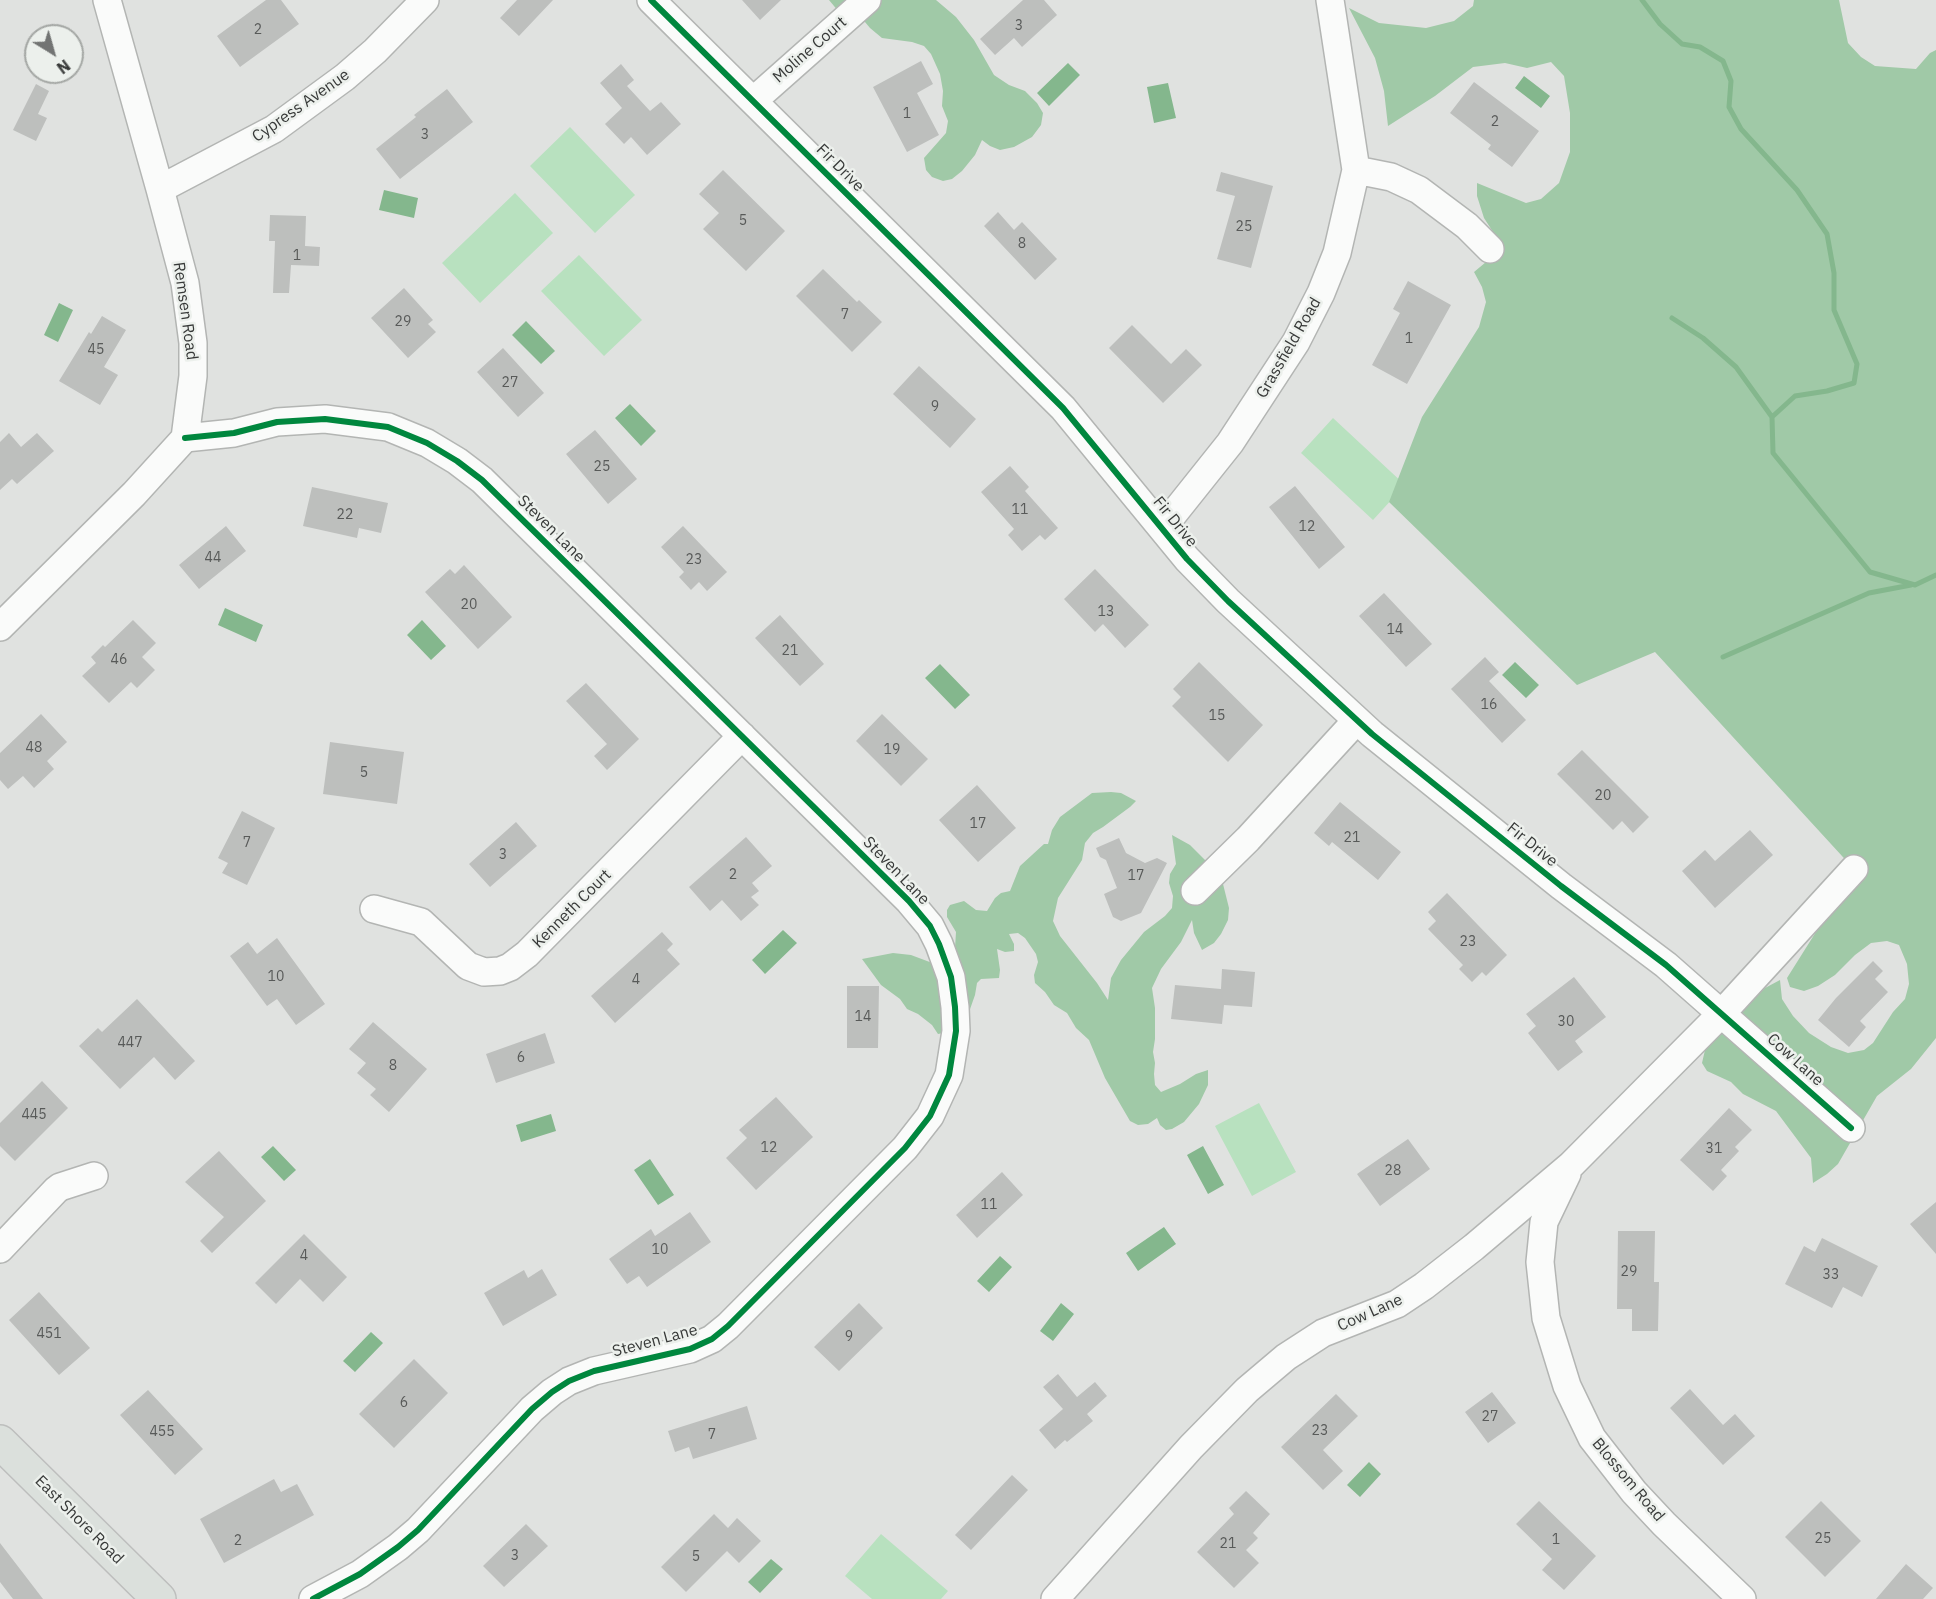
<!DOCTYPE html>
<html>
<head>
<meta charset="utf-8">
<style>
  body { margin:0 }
  #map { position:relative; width:1936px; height:1599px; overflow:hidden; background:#e0e2e0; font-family:"IBM Plex Sans",sans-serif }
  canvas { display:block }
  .north { position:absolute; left:24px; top:24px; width:60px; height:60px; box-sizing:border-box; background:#ecf0ec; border:2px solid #a4a7a4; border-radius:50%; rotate:143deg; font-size:16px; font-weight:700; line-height:24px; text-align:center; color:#373938 }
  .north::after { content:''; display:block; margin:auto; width:21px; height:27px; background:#727473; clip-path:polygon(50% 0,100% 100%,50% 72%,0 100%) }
</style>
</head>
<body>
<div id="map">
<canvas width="1936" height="1599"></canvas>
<div class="north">N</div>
</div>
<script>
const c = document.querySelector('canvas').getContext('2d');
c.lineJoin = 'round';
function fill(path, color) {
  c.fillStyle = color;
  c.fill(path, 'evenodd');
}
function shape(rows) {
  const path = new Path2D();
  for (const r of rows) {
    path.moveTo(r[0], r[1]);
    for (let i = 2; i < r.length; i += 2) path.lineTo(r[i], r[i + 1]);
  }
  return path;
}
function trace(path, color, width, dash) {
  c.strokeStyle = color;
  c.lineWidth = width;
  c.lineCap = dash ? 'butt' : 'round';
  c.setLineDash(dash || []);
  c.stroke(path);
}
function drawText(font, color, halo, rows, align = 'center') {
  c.font = font + ' "IBM Plex Sans",sans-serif';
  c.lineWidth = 5;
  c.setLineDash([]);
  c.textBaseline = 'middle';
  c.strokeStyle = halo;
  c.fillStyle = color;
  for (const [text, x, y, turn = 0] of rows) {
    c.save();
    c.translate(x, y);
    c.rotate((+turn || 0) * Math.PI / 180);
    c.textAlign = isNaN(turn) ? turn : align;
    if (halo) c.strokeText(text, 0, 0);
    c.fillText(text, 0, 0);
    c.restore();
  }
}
fill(shape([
  [570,127,635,195,595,233,530,166],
  [515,193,553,233,480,303,442,263],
  [579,255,642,320,604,356,541,291],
  [1333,418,1405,485,1373,520,1301,453],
  [1259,1103,1296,1172,1252,1196,1215,1126],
  [881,1534,948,1591,941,1599,872,1599,845,1576]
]), '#b8e1bf');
fill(shape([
  [829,0,936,0,956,17,974,40,994,75,1009,85,1025,91,1037,103,1043,113,1041,125,1032,137,1014,147,1000,150,990,146,982,140,975,155,962,171,952,179,943,181,932,177,926,170,924,158,946,133,948,121,942,106,943,91,940,74,931,54,924,46,912,42,882,38,870,28,860,16,839,12],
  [1474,0,1839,0,1848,43,1861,57,1875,66,1916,69,1930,53,1936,50,1936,1038,1911,1069,1877,1096,1838,1164,1827,1174,1813,1183,1811,1158,1776,1111,1743,1094,1731,1082,1707,1071,1702,1063,1705,1050,1716,1033,1765,988,1780,980,1782,999,1793,1016,1809,1033,1831,1047,1848,1053,1864,1050,1873,1043,1893,1012,1905,999,1909,984,1907,964,1899,945,1887,941,1871,943,1855,955,1835,975,1818,986,1804,991,1790,987,1787,978,1831,908,1853,868,1655,652,1577,685,1389,502,1422,417,1479,327,1486,302,1482,287,1474,272,1492,257,1495,235,1484,218,1477,196,1477,183,1526,203,1541,199,1559,183,1570,152,1570,113,1564,76,1551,62,1527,68,1505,63,1473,67,1435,96,1388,126,1384,91,1375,58,1349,8,1379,23,1426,28,1454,21,1473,6],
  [1111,792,1121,793,1136,801,1130,807,1103,827,1093,833,1085,843,1082,860,1058,898,1053,921,1060,936,1097,983,1108,1000,1111,978,1121,960,1144,932,1165,916,1172,908,1173,896,1169,883,1170,874,1176,864,1172,835,1190,845,1209,864,1222,880,1229,908,1228,920,1221,934,1214,943,1202,950,1194,933,1192,920,1181,942,1161,969,1152,988,1155,1008,1155,1039,1153,1052,1155,1063,1154,1074,1155,1085,1161,1092,1180,1084,1196,1074,1208,1070,1208,1085,1199,1104,1184,1122,1172,1129,1166,1130,1160,1125,1157,1118,1148,1124,1138,1125,1130,1121,1105,1078,1089,1040,1076,1028,1067,1013,1054,1005,1045,992,1035,983,1034,975,1038,962,1036,954,1025,938,1018,933,1009,934,1014,944,1014,951,1005,952,997,949,1000,970,999,978,981,979,977,983,975,995,969,1012,963,1022,948,1032,938,1034,932,1025,918,1014,907,1009,900,999,881,985,862,959,893,953,911,955,935,964,954,964,956,932,947,917,947,910,950,905,964,901,976,910,987,911,995,898,1001,893,1010,891,1020,866,1044,844,1048,844,1052,830,1060,817,1092,793]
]), '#a0c9a7');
fill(shape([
  [1068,63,1080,75,1049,106,1037,93],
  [1524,76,1550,96,1541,108,1515,88],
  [1168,83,1176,118,1154,123,1147,87],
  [384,190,418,198,414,218,379,210],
  [59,303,73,310,58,342,44,335],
  [526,321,555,351,541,364,512,335],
  [630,404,656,431,641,446,615,418],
  [225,608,263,625,256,642,218,625],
  [422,620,446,646,431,660,407,635],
  [1515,662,1539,685,1526,698,1502,675],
  [940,664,970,695,955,709,925,678],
  [783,930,797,943,765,974,752,960],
  [551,1114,556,1131,521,1142,516,1125],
  [273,1146,296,1170,284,1181,261,1157],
  [1203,1146,1224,1185,1208,1194,1187,1155],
  [650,1159,674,1195,658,1205,634,1170],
  [1164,1227,1176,1244,1138,1271,1126,1253],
  [1000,1256,1012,1267,989,1292,977,1281],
  [1061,1303,1074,1314,1053,1341,1040,1331],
  [371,1332,383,1343,355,1372,343,1361],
  [1369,1462,1381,1474,1360,1497,1347,1485],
  [771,1559,783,1569,760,1593,748,1582]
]), '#84b78d');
trace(shape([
  [1642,0,1660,24,1682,44,1700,47,1723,61,1731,81,1729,107,1741,129,1797,190,1827,234,1834,273,1834,310,1857,364,1854,383,1827,391,1795,396,1772,417,1773,453,1870,572,1915,585,1936,575],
  [1672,318,1703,338,1736,367,1772,417],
  [1723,657,1869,593,1911,585]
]), '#84b78d', 5);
fill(shape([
  [266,0,281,0,299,24,240,67,217,36],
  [517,0,553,0,519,36,500,18],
  [742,0,781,0,760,20],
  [1023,0,1044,0,1057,15,1022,47,1014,38,995,55,980,39],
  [921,61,933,84,917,93,939,135,907,152,873,87],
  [621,64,634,80,627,86,650,111,661,102,681,124,647,155,631,137,624,144,605,124,622,108,600,83],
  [1474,82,1539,131,1512,167,1488,149,1491,145,1450,113],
  [36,84,49,91,38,114,47,118,36,141,13,130],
  [447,89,473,122,400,179,376,149,416,117,414,115],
  [723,170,785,231,746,271,703,229,719,213,699,194],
  [1221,172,1273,186,1251,268,1217,259,1235,196,1216,191],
  [998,212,1014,230,1022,222,1057,259,1035,280,984,226],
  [270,215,306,216,305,246,320,247,319,266,291,265,289,293,273,293,275,241,269,241],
  [823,269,857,302,859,300,882,322,852,352,796,296],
  [1408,281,1451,305,1407,384,1372,365,1400,313,1393,309],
  [404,288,433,320,428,324,436,332,408,358,371,318],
  [102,316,126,330,104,367,118,375,100,405,59,381,89,332,91,334],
  [1132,325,1171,364,1186,349,1202,365,1163,403,1109,348],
  [503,348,544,393,518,417,477,372],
  [919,366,976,419,950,448,893,394],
  [595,430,637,479,608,504,566,454],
  [9,433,21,447,37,433,54,451,17,484,12,479,0,490,0,442],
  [1010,466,1029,487,1025,491,1058,528,1045,540,1040,535,1022,551,1008,535,1014,529,981,492],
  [1295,486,1345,547,1319,569,1269,507],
  [312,487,388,503,381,533,359,528,357,538,303,526],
  [226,526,246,551,199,589,179,565],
  [683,526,727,572,707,591,699,582,691,590,679,577,684,572,661,547],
  [464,565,512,617,478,649,425,592,450,569,455,574],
  [1095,569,1149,625,1125,648,1103,624,1095,632,1064,599],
  [1384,593,1432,644,1406,667,1359,616],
  [780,615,824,664,800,686,755,638],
  [133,620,156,643,142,657,155,670,137,688,131,682,109,703,82,676,96,663,91,657,103,645,105,647],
  [1485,657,1499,672,1489,681,1526,720,1502,743,1451,689],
  [1199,662,1263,725,1228,762,1172,706,1181,697,1173,689],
  [586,683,639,739,607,770,594,756,607,744,566,701],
  [41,714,67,742,47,761,54,769,34,788,23,776,8,789,0,780,0,753],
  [882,714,928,759,901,786,856,741],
  [330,742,404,752,397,804,323,794],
  [1582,750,1649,817,1633,833,1622,821,1613,830,1557,774],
  [977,785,1016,828,978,862,939,820],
  [1340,802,1401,852,1378,880,1332,842,1329,846,1314,833],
  [242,811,275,828,247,885,222,873,228,863,218,858],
  [516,822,537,846,490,887,469,864],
  [1750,830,1773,855,1715,908,1682,871,1705,850,1715,861],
  [746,837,772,866,752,883,759,891,751,897,759,905,741,921,722,900,710,911,689,887],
  [1119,838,1126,853,1145,863,1157,858,1167,863,1141,913,1121,921,1113,917,1104,894,1117,888,1106,860,1100,857,1096,848],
  [1447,893,1507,955,1486,976,1482,972,1472,982,1459,969,1463,965,1428,929,1436,921,1428,912],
  [662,932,673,944,667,950,680,964,615,1023,591,996],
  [277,938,325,1004,296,1025,277,999,267,1006,230,956,248,942,257,954],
  [1873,961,1883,971,1875,979,1888,992,1860,1021,1866,1027,1849,1047,1818,1020,1836,998],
  [1222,969,1255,972,1252,1007,1224,1005,1222,1024,1171,1019,1175,985,1221,989],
  [1574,977,1606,1017,1575,1041,1583,1052,1558,1071,1528,1033,1536,1026,1526,1014],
  [847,986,879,986,878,1048,847,1048],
  [137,999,195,1061,175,1080,154,1057,120,1089,79,1046,98,1028,102,1032],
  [373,1022,427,1069,389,1112,370,1095,376,1089,357,1073,366,1063,349,1049],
  [545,1033,555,1063,496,1083,486,1054],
  [42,1081,68,1108,15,1161,0,1146,0,1123],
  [776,1097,813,1137,756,1190,726,1158,747,1138,739,1130],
  [1729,1108,1752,1130,1735,1147,1739,1151,1721,1170,1727,1176,1713,1191,1680,1160],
  [1408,1139,1430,1169,1380,1206,1357,1174],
  [219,1151,266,1201,212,1253,200,1241,224,1217,185,1182],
  [1002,1172,1023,1195,977,1238,956,1215],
  [1936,1202,1936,1254,1910,1224],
  [690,1212,711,1242,647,1287,639,1276,627,1284,609,1259,651,1229,655,1236],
  [1618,1231,1655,1231,1654,1282,1659,1282,1658,1331,1632,1331,1632,1309,1617,1309],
  [304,1234,347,1277,323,1302,300,1279,276,1304,255,1283],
  [1822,1238,1878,1266,1862,1297,1843,1287,1832,1308,1785,1284,1804,1246,1815,1252],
  [542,1269,557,1295,503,1326,484,1293,524,1270,528,1278],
  [39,1292,90,1348,59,1375,9,1320],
  [859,1303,883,1328,839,1371,814,1347],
  [414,1359,448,1393,394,1448,359,1414],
  [1058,1374,1077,1397,1095,1382,1107,1396,1087,1414,1093,1421,1067,1442,1065,1440,1055,1449,1039,1430,1063,1409,1043,1387],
  [1690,1389,1723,1425,1735,1414,1755,1436,1723,1465,1670,1408],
  [148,1390,203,1449,175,1475,120,1415],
  [1492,1392,1516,1423,1488,1443,1465,1412],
  [1336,1394,1358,1416,1323,1450,1343,1471,1323,1490,1281,1447],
  [747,1406,757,1439,693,1459,689,1447,675,1452,668,1431],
  [1012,1475,1028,1490,971,1550,955,1535],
  [274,1479,281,1492,297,1484,314,1515,224,1563,200,1519],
  [1246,1491,1270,1514,1253,1533,1258,1538,1246,1550,1259,1563,1234,1588,1197,1552,1234,1514,1229,1508],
  [1539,1501,1596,1556,1564,1590,1542,1570,1552,1559,1516,1524],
  [1821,1501,1861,1541,1825,1577,1785,1537],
  [714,1514,728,1528,737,1518,761,1541,739,1563,727,1551,686,1592,661,1567],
  [526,1524,548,1546,504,1587,483,1566],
  [0,1543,43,1599,13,1599,0,1582],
  [1906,1564,1933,1588,1923,1599,1876,1599]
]), '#bdbfbd');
const minor = shape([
  [651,0,1063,408,1187,559,1228,601,1372,734,1561,886,1666,965,1851,1128],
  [753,101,867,0],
  [1356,170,1391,177,1419,190,1467,226,1490,249],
  [160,189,274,129,345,77,375,51,425,0],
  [185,438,234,433,277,422,325,419,388,427,427,443,457,461,482,480,909,901,930,926,939,944,951,977,955,1007,956,1031,949,1075,930,1116,905,1148,728,1326,712,1339,690,1349,594,1371,569,1381,552,1392,532,1409,418,1530,398,1547,360,1574,313,1599],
  [1163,527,1230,443,1296,342,1321,293,1337,253,1356,170,1330,0],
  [0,627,134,494,185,438,193,376,193,343,185,283,160,189,107,0],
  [1195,891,1248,839,1357,720],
  [374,909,421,922,468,966,484,972,500,971,510,967,527,954,742,736],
  [1567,1174,1544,1222,1540,1262,1546,1318,1567,1386,1592,1438,1634,1492,1664,1524,1742,1599],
  [0,1249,56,1190,60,1187,94,1176],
  [1055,1599,1191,1447,1247,1390,1286,1357,1323,1333,1397,1304,1424,1286,1474,1247,1571,1165,1722,1013,1854,869]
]);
const major = shape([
  [0,1442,159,1599]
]);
trace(minor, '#b3b5b3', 30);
trace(major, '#bdbebd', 36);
trace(minor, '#fafbfa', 27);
trace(major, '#dbe0dc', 33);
trace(shape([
  [651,0,1063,408,1187,559,1228,601,1372,734,1561,886,1666,965,1851,1128],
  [185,438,234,433,277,422,325,419,388,427,427,443,457,461,482,480,909,901,930,926,939,944,951,977,955,1007,956,1031,949,1075,930,1116,905,1148,728,1326,712,1339,690,1349,594,1371,569,1381,552,1392,532,1409,418,1530,398,1547,360,1574,313,1599]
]), '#00873e', 6);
drawText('14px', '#585a59', null, [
  ["3",1019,26],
  ["2",258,30],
  ["1",907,114],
  ["2",1495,122],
  ["3",425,135],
  ["5",743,221],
  ["25",1244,227],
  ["8",1022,244],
  ["1",297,256],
  ["7",845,315],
  ["29",403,322],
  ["1",1409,339],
  ["45",96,350],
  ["27",510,383],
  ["9",935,407],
  ["25",602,467],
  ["11",1020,510],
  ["22",345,515],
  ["12",1307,527],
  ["44",213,558],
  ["23",694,560],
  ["20",469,605],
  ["13",1106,612],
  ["14",1395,630],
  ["21",790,651],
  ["46",119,660],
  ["16",1489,705],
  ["15",1217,716],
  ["48",34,748],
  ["19",892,750],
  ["5",364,773],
  ["20",1603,796],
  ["17",978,824],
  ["21",1352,838],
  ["7",247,843],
  ["3",503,855],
  ["2",733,875],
  ["17",1136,876],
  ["23",1468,942],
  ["10",276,977],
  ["4",636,980],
  ["14",863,1017],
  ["30",1566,1022],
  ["447",130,1043],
  ["6",521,1058],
  ["8",393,1066],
  ["445",34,1115],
  ["12",769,1148],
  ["31",1714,1149],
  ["28",1393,1171],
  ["11",989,1205],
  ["10",660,1250],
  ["4",304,1256],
  ["29",1629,1272],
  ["33",1831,1275],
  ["451",49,1334],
  ["9",849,1337],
  ["6",404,1403],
  ["27",1490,1417],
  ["23",1320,1431],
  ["455",162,1432],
  ["7",712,1435],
  ["25",1823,1539],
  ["1",1556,1540],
  ["2",238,1541],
  ["21",1228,1544],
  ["3",515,1556],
  ["5",696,1557]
]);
drawText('16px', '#373938', '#ecf0ec', [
  ["Moline Court",810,50,-41],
  ["Cypress Avenue",301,106,-35],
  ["Fir Drive",840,168,45],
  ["Remsen Road",185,311,82],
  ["Grassfield Road",1289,348,-60],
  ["Fir Drive",1175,522,51],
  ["Steven Lane",551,529,45],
  ["Fir Drive",1532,845,39],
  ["Steven Lane",896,871,46],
  ["Kenneth Court",572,909,-45],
  ["Cow Lane",1795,1060,42],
  ["Cow Lane",1370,1313,-24],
  ["Steven Lane",655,1341,-15],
  ["Blossom Road",1628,1480,50],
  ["East Shore Road",79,1520,45]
]);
</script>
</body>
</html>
